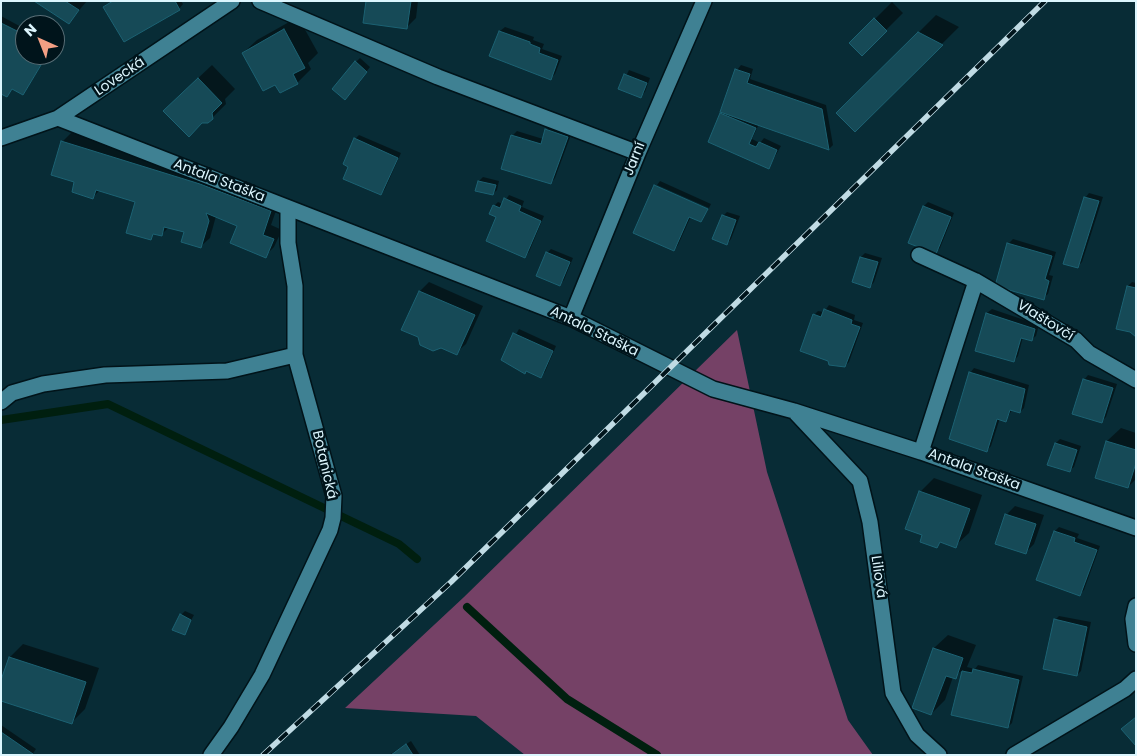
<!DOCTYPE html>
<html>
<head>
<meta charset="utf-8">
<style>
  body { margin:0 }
  #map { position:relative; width:1137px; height:756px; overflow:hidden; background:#082c36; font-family:Poppins,sans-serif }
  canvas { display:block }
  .frame { position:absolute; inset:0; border:2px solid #dcf6fe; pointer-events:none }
  .north { position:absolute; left:15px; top:15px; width:50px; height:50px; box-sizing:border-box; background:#00141b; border:1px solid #586e76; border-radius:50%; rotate:316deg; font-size:14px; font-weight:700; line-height:20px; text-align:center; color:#dcf6fe }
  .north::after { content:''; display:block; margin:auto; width:18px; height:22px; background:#f39f84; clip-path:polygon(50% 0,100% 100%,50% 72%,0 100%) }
</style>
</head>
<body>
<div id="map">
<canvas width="1137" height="756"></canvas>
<div class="frame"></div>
<div class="north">N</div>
</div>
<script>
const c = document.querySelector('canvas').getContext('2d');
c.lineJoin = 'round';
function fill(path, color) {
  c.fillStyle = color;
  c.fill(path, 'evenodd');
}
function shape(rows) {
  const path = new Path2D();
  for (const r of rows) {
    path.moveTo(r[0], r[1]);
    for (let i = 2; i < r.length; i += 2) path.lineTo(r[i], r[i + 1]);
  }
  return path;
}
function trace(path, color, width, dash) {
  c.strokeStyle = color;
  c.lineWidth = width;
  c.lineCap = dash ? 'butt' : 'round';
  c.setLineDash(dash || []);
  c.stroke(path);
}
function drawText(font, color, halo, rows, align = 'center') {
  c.font = font + ' Poppins,sans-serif';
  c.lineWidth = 5;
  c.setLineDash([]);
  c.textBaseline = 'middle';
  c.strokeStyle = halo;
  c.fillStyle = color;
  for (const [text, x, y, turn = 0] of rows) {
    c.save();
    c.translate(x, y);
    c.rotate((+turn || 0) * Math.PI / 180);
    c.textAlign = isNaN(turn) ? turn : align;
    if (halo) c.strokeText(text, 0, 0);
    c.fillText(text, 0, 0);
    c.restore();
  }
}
fill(shape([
  [737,330,767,472,848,720,873,755,525,755,476,716,345,708,464,597]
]), '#754166');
fill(shape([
  [36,1,87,1,69,22],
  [112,1,181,1,183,4,179,9,105,7],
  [367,1,418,1,416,18,407,27],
  [892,2,903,13,862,54,851,43],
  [936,15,959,27,855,130,838,113],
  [1,16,25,29,25,55,47,56,23,94,13,88,7,96,1,92],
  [298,17,318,53,308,63,311,69,297,83,275,83,243,53,257,40],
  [505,27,534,37,533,40,544,44,542,49,562,56,555,74,551,78,491,55,500,31],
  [360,58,370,67,349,94,356,62],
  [212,65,235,89,225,99,226,104,212,118,178,97],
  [741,65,753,69,750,79,826,105,833,145,829,149,759,124,752,139,760,143,764,138,781,146,769,167,721,114,737,70],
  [629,70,650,78,645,92,641,96,620,88],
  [550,126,572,132,555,178,551,183,512,136,517,131,543,139,546,130],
  [72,132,210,175,279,202,271,225,282,230,274,247,265,256,239,225,216,216,210,238,200,247,185,231,169,227,161,235,155,233,150,238,136,201,100,190,93,197,76,182,62,142],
  [359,135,401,153,385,189,381,194,350,166,355,139],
  [483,177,499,181,497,190,493,194,479,181],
  [660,181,711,204,709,208,657,185],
  [655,186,708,210,701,221,691,216,678,245,674,250,635,232],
  [1089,193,1103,197,1082,262,1077,267,1085,198],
  [509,195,524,201,522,207,544,216,529,252,525,256,497,217,494,206,498,202,503,204],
  [928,202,954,213,940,248,936,252,924,206],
  [727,212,740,216,731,239,727,244,723,216],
  [1013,239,1056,252,1049,275,1053,276,1048,294,1043,298,1008,244],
  [551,249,573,258,564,280,559,285,547,253],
  [865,253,882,258,874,282,870,287,853,282,861,257],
  [429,282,483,306,466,344,456,353,403,330,420,291],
  [1132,282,1136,283,1136,335,1128,286],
  [829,305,855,315,854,320,863,323,849,362,845,366,814,315,818,311,824,312],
  [992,309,1039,325,1036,336,1031,340,1023,337,1018,356,1014,361,977,351,987,313],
  [519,329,556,346,545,372,540,376,502,359],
  [974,368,1029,385,1024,408,1020,412,1012,410,1006,420,1000,418,991,446,987,451,970,373],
  [1088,375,1117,384,1106,417,1102,421,1084,380],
  [1121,428,1136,433,1136,479,1128,487,1107,441],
  [1060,439,1081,446,1074,467,1069,471,1049,464,1056,443],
  [934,478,982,495,969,533,955,546,942,541,937,546,924,535,920,492],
  [1015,506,1044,515,1034,544,1025,553,1006,515],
  [1059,527,1079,534,1077,538,1100,546,1084,590,1080,594,1038,579,1055,531],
  [185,611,194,615,184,633,181,615],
  [1059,616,1091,622,1081,671,1077,675,1055,620],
  [948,635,976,645,967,667,975,669,978,665,1023,676,1012,723,1008,727,953,715,963,670,953,677,945,700,931,714,913,708,934,648],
  [23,644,99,668,85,709,72,722,10,657],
  [1,725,36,749,32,755,1,755],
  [411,741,420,755,389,755]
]), '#0007');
trace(shape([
  [1,420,108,404,399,544,417,559],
  [467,607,567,699,657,755]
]), '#001f0f', 8);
const building = shape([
  [34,1,65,1,79,10,69,24,34,1],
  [113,1,175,1,180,10,124,42,103,7,113,1],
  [366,1,411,1,407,29,363,23,366,1],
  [874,18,887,31,862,56,849,43,874,18],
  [1,23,25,35,25,55,35,55,44,60,23,95,12,89,7,97,1,94,1,23],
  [284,29,305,68,293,74,298,84,280,93,275,85,263,91,242,53,284,29],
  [499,31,530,42,530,44,540,48,539,53,558,60,551,80,489,56,499,31],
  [918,32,943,45,855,132,836,113,918,32],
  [355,61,367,72,345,100,332,89,355,61],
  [735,69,750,74,747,83,822,109,829,150,720,112,735,69],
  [624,74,647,83,641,98,618,89,624,74],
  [198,78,222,103,212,113,213,119,208,123,202,123,189,137,163,111,198,78],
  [720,113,756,128,749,144,756,147,759,142,777,150,769,169,708,142,720,113],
  [545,129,568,137,551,184,501,169,511,135,541,144,545,129],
  [354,138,398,158,381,195,343,179,348,167,343,164,354,138],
  [61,141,200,184,271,211,263,235,274,239,266,258,230,243,237,226,206,213,209,221,201,248,181,242,184,232,164,227,162,236,153,234,151,240,126,233,135,202,96,190,93,199,72,192,74,182,51,175,61,141],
  [478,181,496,185,493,195,475,191,478,181],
  [654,185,708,209,701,222,689,217,674,251,633,233,654,185],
  [1084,197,1099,201,1078,268,1063,264,1084,197],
  [504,198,521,206,519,211,541,221,525,258,486,241,496,217,489,214,493,205,500,208,504,198],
  [923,206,951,217,936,254,908,243,923,206],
  [722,215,736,220,727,245,712,239,722,215],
  [1007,243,1052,256,1045,279,1049,281,1044,300,995,286,1007,243],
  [546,252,570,262,560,286,536,276,546,252],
  [860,257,878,262,870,288,852,282,860,257],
  [1127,286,1136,288,1136,337,1130,332,1116,329,1127,286],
  [419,291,475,315,457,355,441,348,433,351,420,345,418,337,401,330,419,291],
  [824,309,852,320,851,324,860,327,845,367,829,365,828,361,800,351,813,314,821,317,824,309],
  [986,313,1035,329,1032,341,1021,338,1014,362,975,351,986,313],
  [513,333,553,351,541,378,526,371,525,374,501,360,513,333],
  [969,372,1025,389,1020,413,1010,410,1006,422,997,419,987,452,949,439,969,372],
  [1083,379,1113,388,1102,423,1072,414,1083,379],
  [1106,441,1136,450,1136,463,1128,488,1095,478,1106,441],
  [1055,443,1077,450,1070,472,1047,465,1055,443],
  [919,491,970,509,956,548,940,542,937,548,920,542,922,535,905,529,919,491],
  [1005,514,1036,524,1026,554,995,544,1005,514],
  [1054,531,1075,538,1074,542,1097,550,1080,596,1036,580,1054,531],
  [180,614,191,620,185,635,172,630,180,614],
  [1054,619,1087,627,1077,676,1043,669,1054,619],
  [933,648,963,658,956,679,946,676,931,715,912,708,933,648],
  [9,657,86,682,72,724,1,701,1,680,9,657],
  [973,669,1019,680,1008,728,951,715,962,671,972,673,973,669],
  [1136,717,1136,746,1121,729,1136,717],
  [1,732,33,754,32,755,1,755,1,732],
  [406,744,413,755,391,755,406,744]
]);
fill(building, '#164a57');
trace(building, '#1c6273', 1);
const minor = shape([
  [260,1,438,77,638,153],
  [58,118,571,318,713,389,794,411,921,452,1136,528],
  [1,138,58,118,232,1],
  [919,255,976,281],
  [571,318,638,153,704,1],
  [1,402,12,393,43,384,105,375,227,371,295,355],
  [796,413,860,481,870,522,893,693,917,735,939,755],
  [921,452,976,281,1076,340,1089,353,1136,380],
  [1136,606,1133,619,1136,644],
  [211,755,231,727,262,675,330,530,333,518,334,496,295,355,295,286,288,243,288,208],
  [1014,755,1125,689,1136,679]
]);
trace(minor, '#011319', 18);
trace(minor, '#3f8193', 15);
const rail = shape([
  [263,755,451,582,1045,1]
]);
trace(rail, '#c0dbe4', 5.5);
trace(rail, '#00141b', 4, [11]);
drawText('14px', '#dcf6fe', '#00141b', [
  ["Lovecká",120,77,-34],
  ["Jarní",635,159,-68],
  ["Antala Staška",219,181,21],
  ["Vlaštovčí",1045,321,32],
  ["Antala Staška",594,332,26],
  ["Botanická",324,465,77],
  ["Antala Staška",974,470,20],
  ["Liliová",878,577,82]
]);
</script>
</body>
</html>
